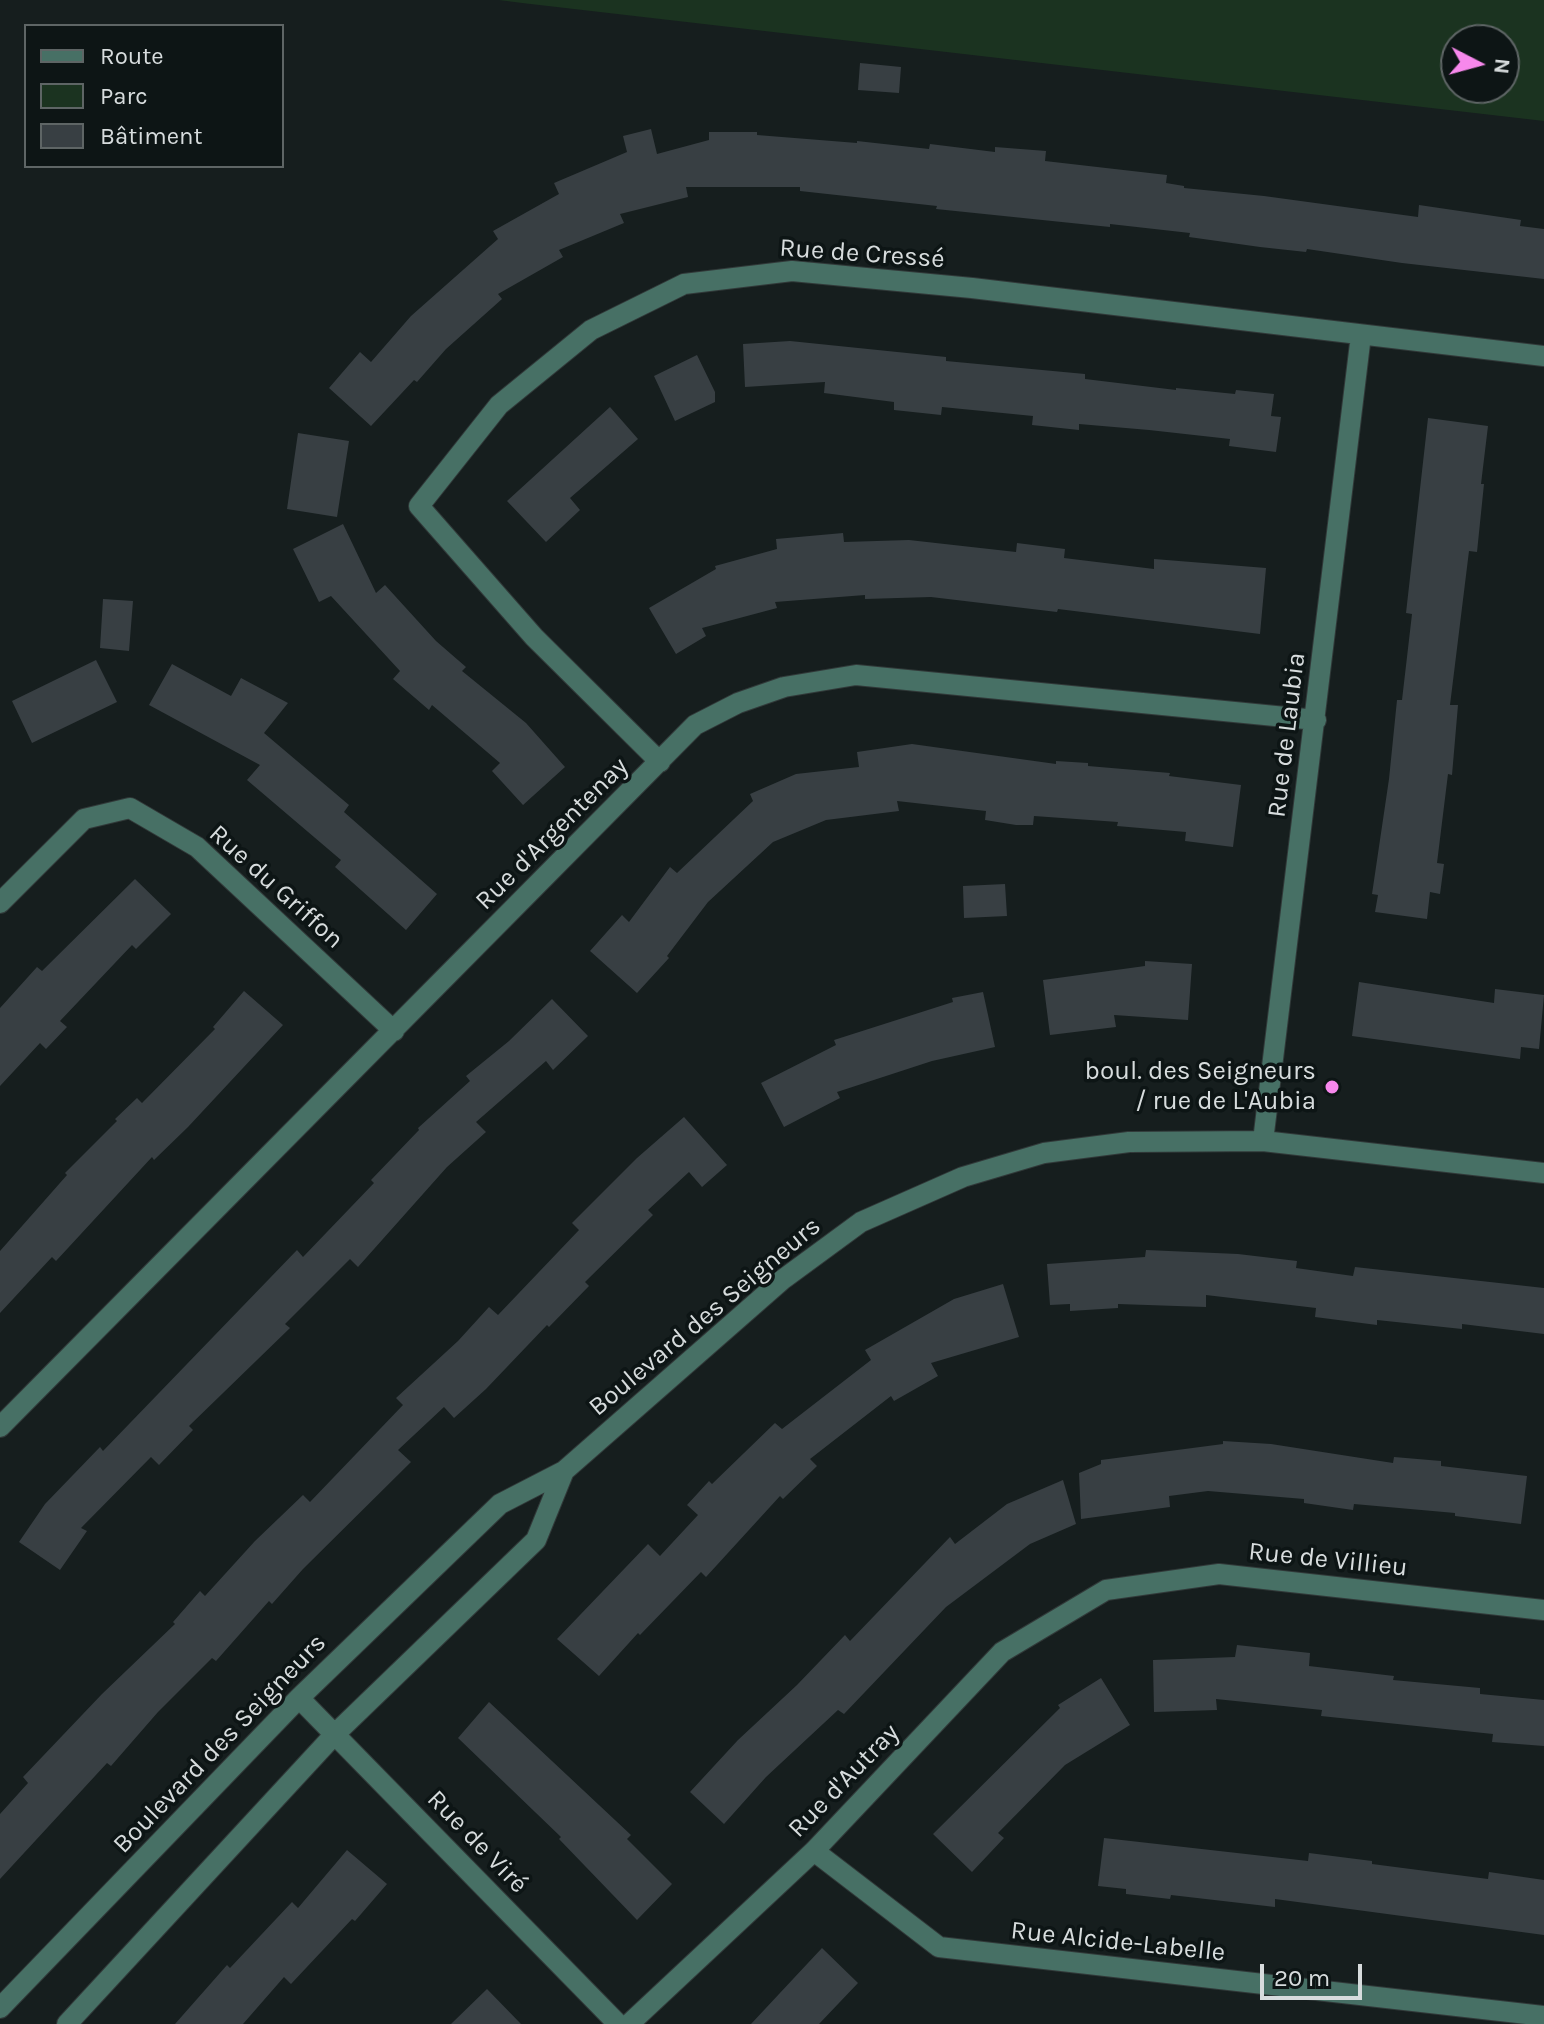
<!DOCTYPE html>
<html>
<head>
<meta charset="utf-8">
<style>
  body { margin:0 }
  #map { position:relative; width:1544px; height:2024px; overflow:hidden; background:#161e1e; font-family:Karla,sans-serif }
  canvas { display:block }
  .legend { position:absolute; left:24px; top:24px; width:260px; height:144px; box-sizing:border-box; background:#0d1515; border:2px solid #5e6565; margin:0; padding:10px 14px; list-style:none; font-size:24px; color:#d7dcdd }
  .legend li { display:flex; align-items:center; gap:16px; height:40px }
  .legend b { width:40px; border:2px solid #5e6565 }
  .north { position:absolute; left:1440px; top:24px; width:80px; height:80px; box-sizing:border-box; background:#0d1515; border:2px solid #5e6565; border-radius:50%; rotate:96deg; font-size:22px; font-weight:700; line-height:32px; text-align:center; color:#d7dcdd }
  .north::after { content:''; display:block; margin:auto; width:28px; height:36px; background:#f788ec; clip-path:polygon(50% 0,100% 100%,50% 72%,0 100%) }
  .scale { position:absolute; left:1260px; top:1964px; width:102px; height:36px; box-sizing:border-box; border:4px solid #d7dcdd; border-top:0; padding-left:10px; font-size:24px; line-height:28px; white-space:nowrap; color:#d7dcdd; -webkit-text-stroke:6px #0d1515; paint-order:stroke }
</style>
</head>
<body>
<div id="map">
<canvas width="1544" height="2024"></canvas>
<ul class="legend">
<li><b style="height:10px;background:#477065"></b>Route</li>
<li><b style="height:22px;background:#1b3320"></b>Parc</li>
<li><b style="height:22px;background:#383f43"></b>Bâtiment</li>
</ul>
<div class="north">N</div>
<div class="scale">20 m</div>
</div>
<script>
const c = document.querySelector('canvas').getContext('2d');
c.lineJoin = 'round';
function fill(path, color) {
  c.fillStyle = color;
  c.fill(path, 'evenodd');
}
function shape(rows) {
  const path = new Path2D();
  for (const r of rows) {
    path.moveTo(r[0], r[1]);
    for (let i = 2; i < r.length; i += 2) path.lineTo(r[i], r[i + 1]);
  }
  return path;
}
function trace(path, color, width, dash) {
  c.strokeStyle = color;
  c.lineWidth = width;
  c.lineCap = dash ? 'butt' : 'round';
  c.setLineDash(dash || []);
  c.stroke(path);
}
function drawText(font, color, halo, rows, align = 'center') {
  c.font = font + ' Karla,sans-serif';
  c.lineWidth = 7;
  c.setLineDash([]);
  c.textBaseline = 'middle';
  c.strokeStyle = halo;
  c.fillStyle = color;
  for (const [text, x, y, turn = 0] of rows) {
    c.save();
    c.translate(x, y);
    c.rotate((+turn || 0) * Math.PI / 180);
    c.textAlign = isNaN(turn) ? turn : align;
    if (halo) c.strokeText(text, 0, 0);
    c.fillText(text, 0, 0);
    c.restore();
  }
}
fill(shape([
  [499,0,1544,0,1544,121,522,3],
  [1456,40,1504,40,1504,88,1456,88]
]), '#1b3320');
fill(shape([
  [860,63,901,67,899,93,858,90],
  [651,129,657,154,709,140,709,132,757,132,757,135,857,143,857,141,929,149,930,144,995,152,995,147,1046,151,1045,161,1167,175,1166,183,1184,186,1184,188,1264,196,1418,217,1419,205,1521,220,1520,226,1544,229,1544,279,1402,263,1307,249,1306,252,1260,247,1189,237,1190,233,1110,224,1110,227,936,209,937,206,800,191,800,187,686,187,688,197,620,214,624,223,559,250,563,257,498,294,502,299,446,349,417,382,414,380,371,426,329,388,360,352,371,362,411,316,498,239,493,231,559,194,554,183,627,152,623,136],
  [790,341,946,357,946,361,1085,374,1085,379,1176,390,1176,388,1235,394,1236,390,1274,394,1271,416,1281,417,1276,452,1229,446,1230,439,1149,430,1079,424,1079,430,1032,425,1033,416,942,407,941,415,894,410,894,402,824,393,825,382,745,387,743,344],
  [697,355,715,392,715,402,675,421,654,376],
  [610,407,638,439,570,498,580,510,546,542,507,501],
  [1428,418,1488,426,1481,484,1484,484,1477,552,1469,551,1450,705,1458,705,1452,775,1448,774,1437,863,1444,864,1440,894,1430,892,1427,919,1375,912,1378,895,1372,894,1389,779,1397,700,1402,700,1412,614,1406,613],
  [298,433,349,441,337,517,287,509],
  [343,524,376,593,385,585,436,641,466,667,462,671,526,723,565,767,523,805,492,771,500,763,432,705,429,710,393,679,400,671,331,596,319,602,293,549],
  [843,533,844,542,909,540,1016,552,1017,543,1065,549,1064,558,1154,569,1154,559,1266,568,1260,634,1058,609,1057,612,931,597,865,599,865,595,775,602,777,608,702,628,706,636,676,654,649,608,716,569,715,566,777,549,776,539],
  [103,599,133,601,129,651,100,648],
  [96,660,117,702,32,743,12,701],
  [172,664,231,696,241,678,288,703,264,733,349,805,344,812,437,894,406,930,335,867,341,860,247,780,260,765,149,705],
  [912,744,1056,764,1056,761,1088,763,1088,766,1170,773,1169,776,1241,785,1233,847,1185,841,1186,832,1117,826,1118,822,1034,816,1033,825,1016,825,985,820,986,811,897,801,899,811,826,820,773,842,708,902,667,956,669,958,637,993,590,951,622,915,629,922,670,867,677,873,753,801,750,794,796,774,859,767,857,752],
  [135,879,171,914,136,949,132,945,60,1021,67,1027,46,1049,40,1043,0,1086,0,1008,37,967,42,971],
  [1005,884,1007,916,964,918,963,886],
  [1145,961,1192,964,1188,1020,1114,1015,1116,1027,1050,1035,1043,980,1145,966],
  [1359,982,1494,1003,1495,989,1544,995,1539,1049,1521,1047,1520,1059,1352,1036],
  [244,991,283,1025,188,1127,154,1160,152,1157,56,1261,52,1257,0,1313,0,1251,67,1175,65,1173,117,1121,115,1119,137,1098,142,1103,215,1029,213,1027],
  [983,992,995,1047,932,1061,837,1092,840,1098,784,1127,761,1083,836,1045,834,1040,953,1002,952,998],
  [552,999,588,1036,553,1070,546,1061,476,1122,486,1132,447,1167,358,1267,350,1259,285,1324,290,1328,189,1426,193,1430,159,1465,151,1457,81,1528,87,1531,60,1570,19,1542,45,1504,100,1447,103,1451,297,1250,303,1257,374,1183,371,1180,419,1130,418,1128,470,1081,466,1076,509,1041],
  [684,1117,727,1165,702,1187,689,1172,648,1210,653,1215,585,1282,589,1286,549,1327,547,1325,486,1389,454,1418,444,1407,398,1450,411,1462,303,1569,272,1604,269,1601,216,1661,212,1658,158,1712,111,1766,107,1763,0,1879,0,1814,28,1783,23,1777,102,1694,175,1624,173,1622,200,1591,205,1596,255,1541,303,1495,310,1502,403,1405,396,1398,458,1341,489,1307,498,1315,579,1230,572,1223,637,1158],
  [1146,1250,1238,1254,1297,1261,1296,1268,1353,1276,1355,1267,1544,1288,1544,1334,1462,1324,1462,1329,1377,1320,1377,1325,1315,1317,1316,1308,1206,1295,1206,1307,1118,1304,1118,1308,1070,1311,1070,1304,1050,1305,1047,1264,1145,1257],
  [1003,1284,1019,1337,931,1363,938,1376,894,1401,891,1396,810,1459,817,1466,783,1499,780,1496,706,1577,701,1572,640,1635,638,1633,599,1676,557,1639,648,1544,660,1556,698,1515,687,1505,709,1481,712,1484,775,1423,782,1429,871,1360,865,1350,954,1299],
  [1223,1441,1271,1444,1393,1463,1394,1457,1441,1461,1441,1466,1527,1476,1521,1524,1455,1516,1455,1513,1354,1504,1353,1510,1304,1503,1304,1499,1208,1491,1169,1496,1170,1507,1081,1519,1079,1473,1101,1464,1101,1460,1223,1444],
  [1063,1480,1076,1524,1030,1544,946,1607,844,1714,838,1710,766,1777,724,1824,690,1792,738,1740,797,1685,845,1635,850,1641,950,1537,955,1544,1007,1504],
  [1237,1645,1310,1653,1309,1666,1394,1676,1393,1680,1480,1688,1480,1694,1544,1700,1544,1746,1492,1742,1493,1734,1321,1716,1322,1710,1216,1699,1217,1710,1154,1712,1153,1660,1235,1657],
  [1101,1678,1130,1725,1065,1765,998,1833,1004,1838,972,1872,933,1834,1060,1708,1058,1705],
  [489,1702,631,1835,627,1839,672,1884,637,1920,559,1839,561,1837,458,1738],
  [1104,1838,1308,1861,1309,1853,1372,1861,1372,1864,1488,1879,1489,1872,1544,1880,1544,1935,1275,1899,1275,1907,1171,1895,1170,1899,1126,1894,1126,1889,1098,1886],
  [347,1850,387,1884,355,1921,352,1919,291,1984,284,1977,243,2024,175,2024,227,1965,230,1968,292,1902,298,1908],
  [822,1948,858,1983,819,2024,751,2024],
  [487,1989,521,2024,451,2024]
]), '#383f43');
const minor = shape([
  [660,762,534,637,419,506,499,405,591,330,684,284,792,271,972,288,1544,356],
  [0,903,84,819,130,808,197,847,394,1031],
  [1263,1141,1361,335],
  [0,1427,695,725,738,703,784,687,856,675,1316,720],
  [299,1698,618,2024],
  [814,1851,939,1947,1544,2016],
  [0,2008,299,1698,500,1504,564,1471,782,1280,861,1222,963,1177,1044,1153,1129,1142,1263,1141,1544,1173],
  [67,2024,335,1734,536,1540,564,1471],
  [629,2024,814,1851,1002,1652,1106,1590,1219,1574,1544,1610]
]);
trace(minor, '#313939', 22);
trace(minor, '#477065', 20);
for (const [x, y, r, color] of [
  [1332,1087,8,"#f788ec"]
]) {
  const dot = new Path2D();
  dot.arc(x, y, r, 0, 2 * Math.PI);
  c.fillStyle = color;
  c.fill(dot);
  trace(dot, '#0d1515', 3);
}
drawText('26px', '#d7dcdd', '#0d1515', [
  ["Rue de Cressé",862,254,4],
  ["Rue de Laubia",1287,735,-83],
  ["Rue d'Argentenay",552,834,-45],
  ["Rue du Griffon",276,887,42],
  ["Boulevard des Seigneurs",705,1317,-40],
  ["Rue de Villieu",1328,1560,6],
  ["Boulevard des Seigneurs",220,1744,-46],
  ["Rue d'Autray",844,1781,-46],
  ["Rue de Viré",477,1842,46],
  ["Rue Alcide-Labelle",1118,1942,6]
]);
drawText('26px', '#d7dcdd', '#0d1515', [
  ["boul. des Seigneurs",1316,1072],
  ["/ rue de L'Aubia",1316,1102]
], 'right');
</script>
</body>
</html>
